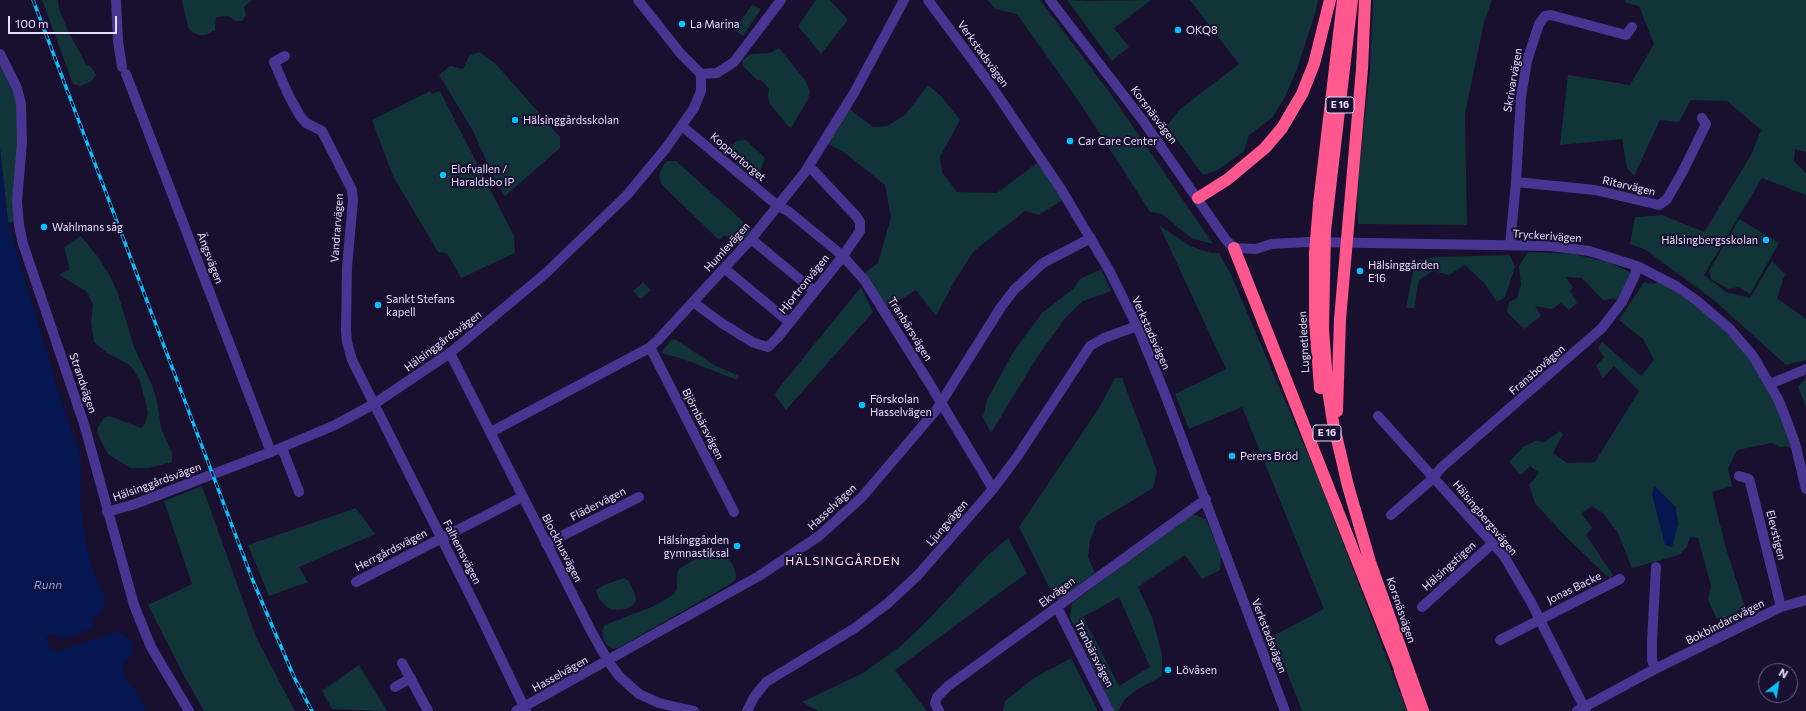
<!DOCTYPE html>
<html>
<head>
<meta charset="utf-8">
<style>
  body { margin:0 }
  #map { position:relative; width:1806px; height:711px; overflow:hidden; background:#190f2e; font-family:Commissioner,sans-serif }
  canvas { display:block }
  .north { position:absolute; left:1758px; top:663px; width:40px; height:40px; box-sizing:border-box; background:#190f2e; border:1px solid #6b6182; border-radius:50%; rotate:30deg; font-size:11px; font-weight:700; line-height:16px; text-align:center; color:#e5dcff }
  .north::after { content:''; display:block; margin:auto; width:14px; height:18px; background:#08c1ff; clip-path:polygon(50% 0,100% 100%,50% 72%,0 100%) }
  .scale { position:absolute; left:8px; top:16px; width:109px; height:18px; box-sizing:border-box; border:2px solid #e5dcff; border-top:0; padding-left:5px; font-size:12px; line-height:14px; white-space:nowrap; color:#e5dcff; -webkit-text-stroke:3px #190f2e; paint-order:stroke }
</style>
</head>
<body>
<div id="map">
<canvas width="1806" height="711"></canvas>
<div class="north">N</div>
<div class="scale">100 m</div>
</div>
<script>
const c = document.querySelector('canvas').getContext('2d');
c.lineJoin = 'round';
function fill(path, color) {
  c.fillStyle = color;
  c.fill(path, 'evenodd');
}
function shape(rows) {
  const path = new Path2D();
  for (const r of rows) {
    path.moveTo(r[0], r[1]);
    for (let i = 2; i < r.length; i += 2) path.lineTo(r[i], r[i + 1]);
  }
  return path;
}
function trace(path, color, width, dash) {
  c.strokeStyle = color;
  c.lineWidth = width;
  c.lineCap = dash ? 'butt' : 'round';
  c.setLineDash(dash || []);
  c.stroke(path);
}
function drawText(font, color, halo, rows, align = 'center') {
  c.font = font + ' Commissioner,sans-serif';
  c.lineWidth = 4;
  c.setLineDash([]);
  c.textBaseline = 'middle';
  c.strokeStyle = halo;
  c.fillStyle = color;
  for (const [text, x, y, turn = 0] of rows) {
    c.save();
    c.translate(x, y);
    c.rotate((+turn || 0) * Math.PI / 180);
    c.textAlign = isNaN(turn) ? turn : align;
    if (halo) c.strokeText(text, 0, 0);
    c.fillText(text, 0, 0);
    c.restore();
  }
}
fill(shape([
  [42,0,58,0,59,9,68,31,86,64,91,67,96,75,92,81,80,86,73,84],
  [182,0,252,0,244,7,246,15,242,21,236,21,228,16,216,17,215,30,206,35,199,35,192,32,188,27],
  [816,0,830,0,848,20,821,54,798,26],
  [988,0,1040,0,1110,93,1213,244,1191,238,1162,214,1150,212,1082,106,1017,14,995,9],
  [1067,0,1089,1,1151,0,1114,28,1129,47,1112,61],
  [1190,0,1318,0,1315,14,1297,69,1285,97,1272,118,1249,135,1244,151,1218,170,1203,175,1167,126,1179,110,1239,64],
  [1373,0,1492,0,1484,22,1465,114,1467,225,1358,224,1357,190,1370,70],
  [1625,0,1806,0,1806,152,1795,149,1794,161,1806,173,1806,195,1762,178,1704,275,1726,292,1750,298,1772,261,1785,274,1777,298,1806,319,1806,360,1786,365,1715,301,1646,250,1630,244,1635,217,1662,215,1704,232,1751,155,1761,130,1727,101,1691,100,1679,122,1660,120,1634,176,1627,168,1622,139,1560,145,1568,75,1630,85,1654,44,1639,6,1626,3],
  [752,5,761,9,743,36,734,30],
  [779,48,805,80,810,91,808,99,791,128,788,126,770,104,768,97,769,89,765,84,761,80,757,80,743,66,743,60,751,54,770,53],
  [479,52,495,63,560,137,560,148,505,196,495,180,473,131,439,75,450,66,463,69,469,56],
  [0,62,9,80,18,107,17,223,8,222,0,149],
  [928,85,941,96,960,120,940,157,942,172,957,192,997,193,1037,163,1064,199,1039,215,1025,211,974,251,954,282,936,316,916,290,888,307,863,274,878,263,891,217,885,185,845,153,827,143,848,108,873,127,887,126,905,115],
  [430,91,432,94,440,91,514,236,515,253,461,278,447,253,438,252,393,176,372,120],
  [746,140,765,158,761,169,754,175,738,167,732,156,731,146,736,141],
  [668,161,676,161,685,169,747,225,750,229,750,235,741,246,724,235,719,240,661,184,659,175,664,164],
  [1739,219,1779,243,1750,294,1738,287,1728,289,1711,279,1709,271],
  [1159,225,1190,246,1211,253,1219,253,1231,275,1317,475,1407,711,1302,711,1273,636,1324,609,1242,407,1189,429,1175,394,1226,369],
  [81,236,98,257,110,276,118,294,134,347,152,385,157,401,161,428,172,453,172,462,149,468,130,468,108,454,100,439,97,431,98,427,104,418,109,416,115,418,141,428,145,424,148,413,140,381,133,369,128,364,107,353,94,342,91,322,93,305,87,292,59,275,70,269,64,247],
  [1528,252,1573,254,1611,263,1631,273,1619,303,1614,298,1604,301,1582,278,1566,277,1573,288,1570,291,1577,303,1569,310,1561,303,1552,309,1535,306,1541,316,1524,329,1507,312,1509,302,1517,298,1521,285,1519,266],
  [1510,255,1515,267,1505,297,1497,302,1484,283,1465,265,1449,275,1433,271,1419,280,1414,308,1406,308,1415,261,1434,257],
  [1101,269,1111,291,1083,301,1065,318,1036,359,991,433,983,417,987,400,1014,351,1042,313,1073,289,1080,279],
  [643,282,651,290,641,299,633,291],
  [1644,282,1653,284,1658,282,1680,290,1734,337,1766,382,1794,449,1785,446,1780,447,1772,443,1737,450,1728,469,1732,486,1712,492,1725,545,1748,617,1726,628,1716,617,1708,600,1711,586,1698,538,1690,537,1687,547,1679,555,1632,568,1618,533,1603,513,1592,506,1581,513,1592,528,1586,535,1613,575,1610,579,1567,538,1535,503,1529,485,1539,473,1530,466,1521,475,1509,462,1523,447,1535,441,1544,442,1560,431,1563,434,1553,453,1567,463,1595,462,1639,391,1614,366,1603,378,1596,366,1604,357,1598,348,1602,342,1641,376,1654,360,1643,339,1619,320],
  [861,287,873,312,786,410,775,395,778,389],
  [675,339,714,365,739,376,737,380,683,359,661,353,671,340],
  [1115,378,1122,378,1157,471,1153,488,1097,522,1090,541,1088,557,1095,573,1058,600,1054,597,1019,527,1099,408],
  [1806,378,1806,407,1798,387],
  [202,486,256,637,295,711,204,711,184,676,148,605,192,584,164,501],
  [356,508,375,534,299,567,308,582,269,596,248,545],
  [1192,514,1206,519,1221,556,1220,570,1202,579,1185,555,1138,587,1152,617,1162,654,1162,676,1138,689,1125,699,1118,711,1114,711,1070,618,1072,603],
  [1119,597,1150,667,1119,686,1083,617],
  [1008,538,1027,573,895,670,927,711,818,711,802,702,863,673,902,645,929,619,986,557],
  [715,548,721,549,733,565,736,575,736,579,732,583,620,647,613,649,607,645,604,640,602,631,605,625,654,606,674,594,677,589,677,573,680,568],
  [624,578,629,581,635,594,636,601,633,605,626,609,614,610,608,608,599,599,596,590,604,585],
  [1071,658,1098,711,1003,711,1005,701,1034,678],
  [359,665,387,711,332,709,322,691]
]), '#113439');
fill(shape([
  [0,149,8,222,61,400,82,460,79,463,82,467,80,505,86,543,95,577,107,601,104,608,92,620,93,628,62,640,51,633,45,638,52,649,59,651,119,631,132,641,132,655,125,661,123,670,127,682,135,689,146,711,0,711],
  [1654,486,1676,507,1678,524,1672,547,1665,545,1652,494]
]), '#051651');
trace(shape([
  [116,0,118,41,122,67],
  [638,0,681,54,701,74],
  [928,0,990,84,1061,189,1109,270,1137,326,1163,389,1285,711],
  [1050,0,1141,118,1226,240,1234,248,1256,249,1271,244,1309,242,1550,246,1589,251,1637,266,1676,286,1696,300,1730,329,1753,356,1778,399,1785,416,1795,443,1806,489],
  [0,54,17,88,21,104,22,143,17,201,19,225,23,244,84,424,134,605,151,647,189,711],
  [285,56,274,62,288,94,300,116,306,123,322,131,352,190,353,200,347,267,346,330,347,342,352,360,478,611,526,711],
  [126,74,271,452],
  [701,74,717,73,734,62,781,0],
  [682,126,778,206,788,211,843,256,865,281,928,381,993,489],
  [1516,182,1595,190,1659,205,1667,199,1683,171,1706,124,1702,118],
  [751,239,814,291],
  [1510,245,1516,182,1521,97,1527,61,1539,24,1545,16,1551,15,1626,35,1632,27],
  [724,268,789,322],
  [693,302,723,324,754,343,768,347,778,337,843,256,860,231,860,222,856,216,810,167],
  [650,347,734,512],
  [450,353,591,631,608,661,619,676,639,694,659,703,694,711],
  [1770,384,1806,369],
  [1378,416,1504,556,1531,602,1586,711],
  [491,432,649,348,658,340,751,239,805,172,854,93,904,0],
  [282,448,299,492],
  [1739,476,1749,479,1750,482,1781,607],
  [107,512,135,504,271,452,335,425,374,404,450,353,546,273,627,195,666,148,694,108,701,91,701,74],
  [1391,515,1430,481,1442,467,1602,328,1622,302,1635,275,1637,266],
  [546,544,639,497],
  [356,582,522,497],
  [1057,607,1109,711],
  [1422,607,1493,543],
  [1500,640,1620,579],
  [402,663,428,711],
  [1655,669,1652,660,1652,641,1656,567],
  [395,687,411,678],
  [516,711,759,576,819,536,862,497,937,409,1001,307,1014,290,1043,263,1091,238],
  [747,711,754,697,766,682,855,628,888,603,918,575,993,489,1017,457,1090,346,1104,338,1137,326],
  [939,711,935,703,937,697,948,686,1206,499],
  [1577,711,1655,669,1781,607,1806,600]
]), '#473591', 10);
trace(shape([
  [1352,0,1325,231,1323,329,1327,383,1333,422,1348,486,1370,562,1423,711],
  [1198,198,1228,179,1265,148,1282,128,1302,94,1314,64,1330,0],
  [1234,248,1400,669],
  [1320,388,1315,321,1315,253,1319,204,1343,0],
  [1337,411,1340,319,1362,69,1365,0],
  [1400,671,1414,711]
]), '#ff578e', 12);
const rail = shape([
  [33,0,253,581,294,677,312,711]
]);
trace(rail, '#08c1ff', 3.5);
trace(rail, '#190f2e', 2, [6]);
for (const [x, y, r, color] of [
  [682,24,4,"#08c1ff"],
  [1178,30,4,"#08c1ff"],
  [515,120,4,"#08c1ff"],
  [1070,141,4,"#08c1ff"],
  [443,175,4,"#08c1ff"],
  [44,227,4,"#08c1ff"],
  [1766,240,4,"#08c1ff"],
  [1360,271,4,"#08c1ff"],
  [378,305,4,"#08c1ff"],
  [862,405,4,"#08c1ff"],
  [1232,456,4,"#08c1ff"],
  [737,546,4,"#08c1ff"],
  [1168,670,4,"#08c1ff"]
]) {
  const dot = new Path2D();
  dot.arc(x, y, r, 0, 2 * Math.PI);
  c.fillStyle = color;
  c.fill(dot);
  trace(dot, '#190f2e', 1.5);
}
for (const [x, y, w] of [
  [1340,105,28],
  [1327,433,28]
]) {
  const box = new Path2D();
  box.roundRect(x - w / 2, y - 8, w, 16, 3);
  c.fillStyle = '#190f2e';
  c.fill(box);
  trace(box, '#e5dcff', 1);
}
drawText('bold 10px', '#e5dcff', null, [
  ["E 16",1340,105],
  ["E 16",1327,433]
]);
drawText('11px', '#e5dcff', '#190f2e', [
  ["La Marina",690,24],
  ["OKQ8",1186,30],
  ["Hälsinggårdsskolan",523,120],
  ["Car Care Center",1078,141],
  ["Elofvallen /",451,169],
  ["Haraldsbo IP",451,182],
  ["Wahlmans såg",52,227],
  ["Hälsingbergsskolan",1758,240,"right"],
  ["Hälsinggården",1368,265],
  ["E16",1368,278],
  ["Sankt Stefans",386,299],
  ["kapell",386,312],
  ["Förskolan",870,399],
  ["Hasselvägen",870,412],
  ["Perers Bröd",1240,456],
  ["Hälsinggården",729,540,"right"],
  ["gymnastiksal",729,553,"right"],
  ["Lövåsen",1176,670]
], 'left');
drawText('11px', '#e5dcff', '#190f2e', [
  ["Verkstadsvägen",983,54,54],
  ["Skrivarvägen",1513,80,-80],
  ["Korsnäsvägen",1154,115,53],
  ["Koppartorget",738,157,40],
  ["Ritarvägen",1629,186,13],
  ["Vandrarvägen",337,228,-86],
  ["Tryckerivägen",1547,236,4],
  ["Humlevägen",727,247,-48],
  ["Ängsvägen",210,258,69],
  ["Hjortronvägen",804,284,-51],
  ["Tranbärsvägen",910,329,58],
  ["Verkstadsvägen",1151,333,66],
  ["Hälsinggårdsvägen",443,341,-37],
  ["Lugnetleden",1304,342,-93],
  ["Fransbovägen",1537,370,-41],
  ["Strandvägen",83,383,71],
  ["Björnbärsvägen",703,424,63],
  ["Hälsinggårdsvägen",157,482,-20],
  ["Flädervägen",598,504,-27],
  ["Hasselvägen",832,507,-43],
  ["Hälsingbergsvägen",1485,518,50],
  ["Ljungvägen",947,523,-49],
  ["Elevstigen",1776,535,76],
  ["Blockhusvägen",562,548,63],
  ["Herrgårdsvägen",391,550,-27],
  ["Falhemsvägen",462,552,63],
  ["Hälsingstigen",1449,566,-42],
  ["Jonas Backe",1574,588,-26],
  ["Ekvägen",1057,592,-37],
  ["Korsnäsvägen",1401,610,71],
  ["Bokbindarevägen",1725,622,-27],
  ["Verkstadsvägen",1269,636,69],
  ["Tranbärsvägen",1094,654,63],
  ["Hasselvägen",560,674,-29]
]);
c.letterSpacing = '1px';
drawText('12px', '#ffdeee', '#190f2e', [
  ["HÄLSINGGÅRDEN",843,561]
]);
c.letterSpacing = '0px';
drawText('italic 12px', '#6aa4ff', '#190f2e', [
  ["Runn",48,585]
]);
</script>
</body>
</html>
